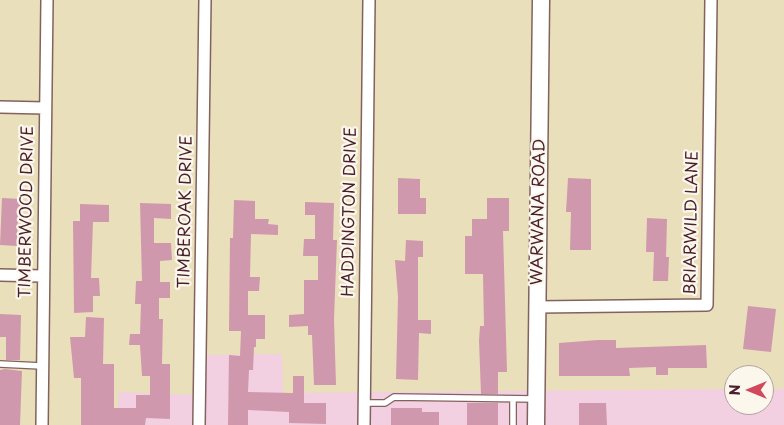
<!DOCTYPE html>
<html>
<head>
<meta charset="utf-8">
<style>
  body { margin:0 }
  #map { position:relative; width:784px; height:425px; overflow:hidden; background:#eadfbb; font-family:"Playpen Sans",sans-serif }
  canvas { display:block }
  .north { position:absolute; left:724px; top:365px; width:50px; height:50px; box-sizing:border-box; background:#fbf7ec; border:1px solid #b4a19f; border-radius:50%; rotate:270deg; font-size:14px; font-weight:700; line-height:20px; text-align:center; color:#4a1f2b }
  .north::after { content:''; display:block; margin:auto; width:18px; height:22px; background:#d1495b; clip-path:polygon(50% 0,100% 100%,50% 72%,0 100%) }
</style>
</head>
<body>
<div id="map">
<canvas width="784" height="425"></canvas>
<div class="north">N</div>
</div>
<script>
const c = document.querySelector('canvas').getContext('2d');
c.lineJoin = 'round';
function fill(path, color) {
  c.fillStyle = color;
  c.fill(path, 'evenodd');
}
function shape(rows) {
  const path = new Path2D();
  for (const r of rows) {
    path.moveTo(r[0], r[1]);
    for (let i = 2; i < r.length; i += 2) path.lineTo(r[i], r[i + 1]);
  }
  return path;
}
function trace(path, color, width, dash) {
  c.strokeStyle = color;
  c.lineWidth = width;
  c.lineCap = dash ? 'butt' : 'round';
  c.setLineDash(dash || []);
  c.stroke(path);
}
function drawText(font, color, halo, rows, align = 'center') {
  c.font = font + ' "Playpen Sans",sans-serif';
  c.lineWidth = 4.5;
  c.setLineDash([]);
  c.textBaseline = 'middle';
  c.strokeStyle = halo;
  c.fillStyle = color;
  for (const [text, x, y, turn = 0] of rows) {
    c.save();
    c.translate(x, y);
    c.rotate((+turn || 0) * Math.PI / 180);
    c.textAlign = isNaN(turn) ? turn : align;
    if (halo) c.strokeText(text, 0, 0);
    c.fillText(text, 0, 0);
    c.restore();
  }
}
fill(shape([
  [282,354,283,393,734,389,734,405,764,405,764,389,784,389,784,425,117,425,119,392,199,395,200,355]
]), '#f2cfe1');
fill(shape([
  [398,178,420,179,420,198,426,198,426,214,398,214],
  [568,178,591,179,591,250,570,250,571,212,566,212],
  [2,198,22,199,22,213,18,213,17,246,0,245],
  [487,198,509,198,509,231,503,231,507,372,498,372,498,394,481,394,479,341,480,326,484,326,483,274,465,274,465,236,472,236,472,219,487,219],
  [234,200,255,201,255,219,269,219,268,224,278,225,278,235,251,234,250,277,260,277,259,291,248,291,248,315,265,315,265,339,256,339,256,347,254,347,253,370,249,370,248,392,293,393,293,376,304,376,304,403,326,403,326,424,289,423,289,412,248,410,248,425,228,425,229,355,240,356,241,331,229,331,230,238,233,238],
  [305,202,334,203,333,240,337,240,334,319,336,385,314,385,312,335,308,335,308,326,289,327,289,315,304,314,304,280,318,280,318,256,303,256,304,239,315,239,315,215,305,215],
  [140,203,171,204,171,219,154,218,154,243,171,243,172,260,160,261,160,282,170,282,170,298,159,298,159,319,163,319,162,364,170,364,170,419,146,418,145,425,81,425,81,378,74,378,70,337,85,337,86,317,104,318,103,364,114,364,114,408,136,408,136,395,150,395,150,376,142,376,140,345,129,345,130,334,140,334,141,304,135,304,136,281,142,281],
  [80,204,109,205,109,222,93,222,91,278,99,278,100,296,93,296,93,312,74,313,73,221,80,221],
  [647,218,667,219,666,257,669,257,668,281,653,281,654,252,646,252],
  [406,240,423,241,423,257,418,257,418,320,431,320,431,334,419,333,418,380,396,379,398,297,395,260,405,261],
  [748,306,776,309,771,352,743,349],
  [0,314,21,315,20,360,6,360,6,337,0,337],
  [598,340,616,340,616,348,706,345,707,368,668,368,668,375,656,375,656,367,629,368,630,376,559,376,559,343],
  [5,369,22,371,20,425,0,425,0,370],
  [467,403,498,403,498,425,467,425],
  [579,403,606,403,607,425,579,425],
  [391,408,422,408,422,412,439,412,439,425,391,425]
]), '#d098ac');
const lane = shape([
  [0,364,42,366],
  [364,403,385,403,394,397,535,399],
  [513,425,513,399]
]);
const street = shape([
  [0,107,45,108],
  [0,275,42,276],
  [537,307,707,305,711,0],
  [42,425,47,0],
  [199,425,205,0],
  [364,425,369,0]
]);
const secondary = shape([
  [536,425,541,0]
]);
trace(lane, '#82625d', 8);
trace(street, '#82625d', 14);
trace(secondary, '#82625d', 19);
trace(lane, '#fff', 5.5);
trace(street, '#fff', 11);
trace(secondary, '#fff', 16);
drawText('16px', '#4a1f2b', '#fbf7ec', [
  ["TIMBERWOOD DRIVE",27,212,-89],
  ["TIMBEROAK DRIVE",186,212,-89],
  ["HADDINGTON DRIVE",350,212,-89],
  ["WARWANA ROAD",539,212,-89],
  ["BRIARWILD LANE",692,223,-89]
]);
</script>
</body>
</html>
